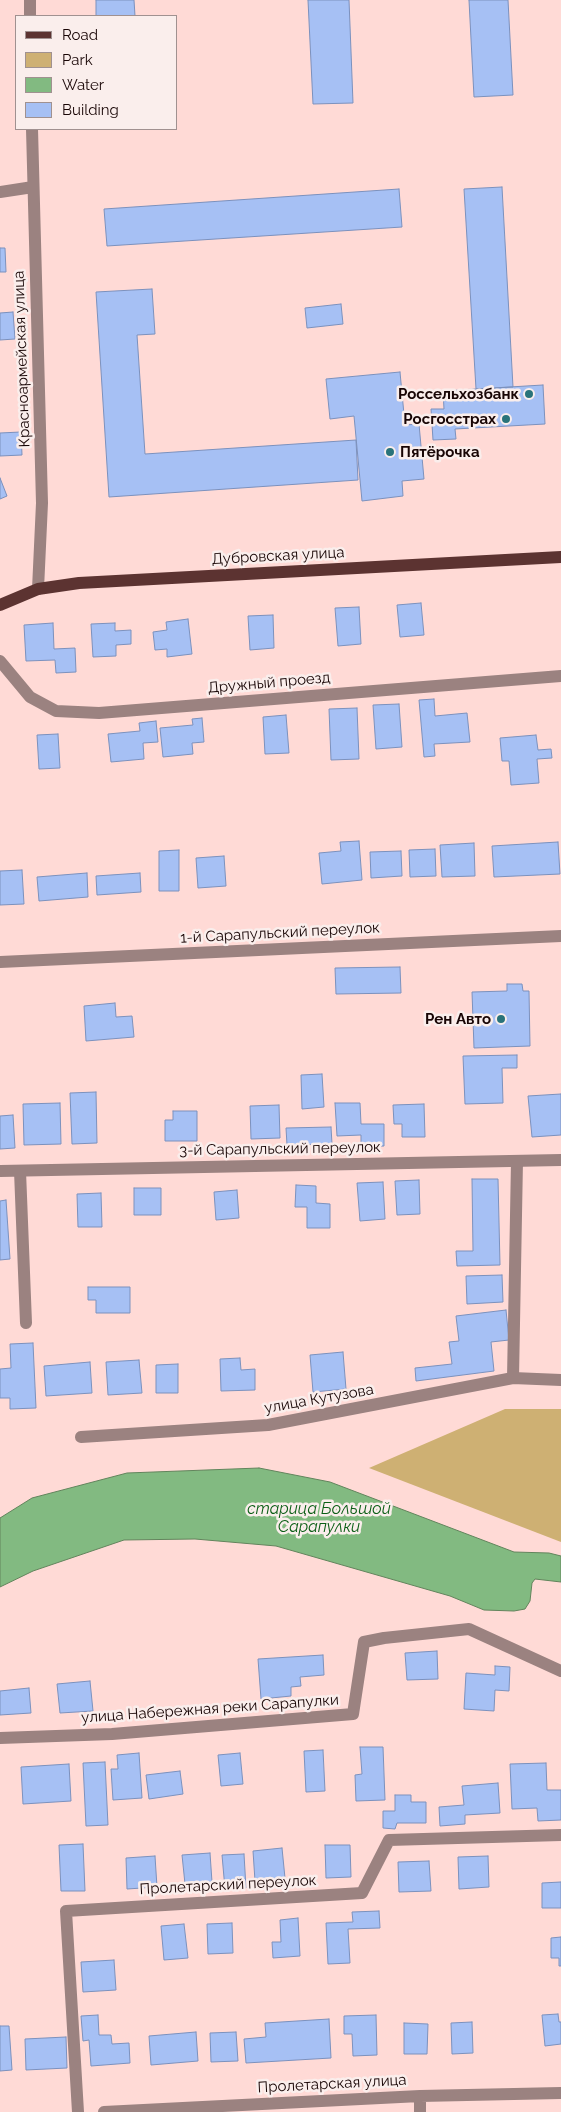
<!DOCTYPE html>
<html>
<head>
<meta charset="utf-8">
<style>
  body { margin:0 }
  #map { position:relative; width:561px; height:2112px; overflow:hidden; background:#ffdad6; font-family:Raleway,sans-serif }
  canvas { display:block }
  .legend { position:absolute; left:15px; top:15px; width:162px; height:115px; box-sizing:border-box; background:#faeeec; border:1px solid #a09190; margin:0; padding:6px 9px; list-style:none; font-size:15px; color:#180505 }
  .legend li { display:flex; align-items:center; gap:10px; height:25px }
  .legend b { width:25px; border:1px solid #a09190 }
</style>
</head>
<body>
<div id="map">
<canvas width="561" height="2112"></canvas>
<ul class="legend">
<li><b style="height:6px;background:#5c3331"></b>Road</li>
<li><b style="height:14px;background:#ceb073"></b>Park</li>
<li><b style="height:14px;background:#82ba81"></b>Water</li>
<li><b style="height:14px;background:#a6c0f4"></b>Building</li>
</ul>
</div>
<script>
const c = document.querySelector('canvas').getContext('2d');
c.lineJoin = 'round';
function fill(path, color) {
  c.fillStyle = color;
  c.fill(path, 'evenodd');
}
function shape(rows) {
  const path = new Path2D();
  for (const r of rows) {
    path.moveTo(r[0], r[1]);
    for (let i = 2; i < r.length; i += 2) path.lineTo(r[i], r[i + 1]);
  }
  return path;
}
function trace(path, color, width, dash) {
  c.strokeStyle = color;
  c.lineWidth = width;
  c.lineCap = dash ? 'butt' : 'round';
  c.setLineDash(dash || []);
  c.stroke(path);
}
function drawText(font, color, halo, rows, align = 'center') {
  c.font = font + ' Raleway,sans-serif';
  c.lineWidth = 5;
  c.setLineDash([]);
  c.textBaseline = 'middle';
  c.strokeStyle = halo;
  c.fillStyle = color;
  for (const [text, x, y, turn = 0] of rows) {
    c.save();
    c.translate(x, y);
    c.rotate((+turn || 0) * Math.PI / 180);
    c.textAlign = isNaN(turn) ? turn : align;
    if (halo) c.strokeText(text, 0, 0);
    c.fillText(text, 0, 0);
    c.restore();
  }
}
fill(shape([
  [505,1409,561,1409,561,1542,369,1468]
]), '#ceb073');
const water = shape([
  [259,1468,330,1482,514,1552,549,1553,561,1556,561,1582,535,1579,532,1583,530,1601,525,1609,514,1611,484,1610,450,1596,276,1546,195,1539,124,1540,33,1571,0,1587,0,1518,32,1498,127,1473,259,1468]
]);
fill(water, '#82ba81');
trace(water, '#62845c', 1);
const building = shape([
  [96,0,134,0,135,16,96,16,96,0],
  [308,0,349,0,353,103,313,104,308,0],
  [469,0,508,0,513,95,474,97,469,0],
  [502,187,513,387,476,389,464,189,502,187],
  [399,189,402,227,107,246,104,209,399,189],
  [0,248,5,248,6,272,0,272,0,248],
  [152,289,155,334,137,335,145,454,356,440,358,480,109,497,96,292,152,289],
  [341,304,343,324,307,328,305,308,341,304],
  [13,312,15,339,0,340,0,313,13,312],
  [400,372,405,425,419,424,424,479,402,481,403,496,362,501,354,416,330,419,326,379,400,372],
  [543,385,545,424,455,429,456,439,433,440,431,409,444,409,443,391,543,385],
  [21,432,22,455,0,456,0,433,21,432],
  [0,478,7,496,0,499,0,478],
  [421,603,424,635,400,637,397,605,421,603],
  [359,607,361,644,338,646,335,608,359,607],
  [273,615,274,648,250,650,248,616,273,615],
  [188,619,192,654,167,657,167,649,155,650,153,632,167,630,166,622,188,619],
  [53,623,54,649,75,648,76,672,56,673,55,660,26,661,24,625,53,623],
  [115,623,115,631,131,630,131,644,116,645,116,656,93,657,91,624,115,623],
  [434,699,435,716,467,713,470,742,434,744,435,756,424,757,419,700,434,699],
  [399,704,402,747,376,749,373,705,399,704],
  [357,708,359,759,331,760,329,709,357,708],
  [286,715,289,753,265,754,263,717,286,715],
  [202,718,204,742,192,743,193,754,163,757,160,728,193,725,192,719,202,718],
  [156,721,158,742,143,743,144,759,111,762,108,734,140,731,139,723,156,721],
  [58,734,60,768,39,769,37,735,58,734],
  [536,735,538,750,551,749,552,758,537,759,539,783,511,785,509,761,502,761,500,738,536,735],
  [359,841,362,880,322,884,319,853,341,851,340,842,359,841],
  [558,842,560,874,494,877,492,846,558,842],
  [474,843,475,876,442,877,440,845,474,843],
  [435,849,436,876,410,877,409,850,435,849],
  [179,850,179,891,159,891,159,851,179,850],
  [401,851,402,876,371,878,370,852,401,851],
  [224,856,226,886,198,888,196,858,224,856],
  [22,870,24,904,0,905,0,871,22,870],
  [87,873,88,897,39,901,37,877,87,873],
  [140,873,141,892,97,895,96,876,140,873],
  [400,967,401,993,336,994,335,968,400,967],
  [507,984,522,984,523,991,529,991,530,1046,474,1048,472,992,507,991,507,984],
  [115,1003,116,1017,132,1016,134,1037,86,1041,84,1006,115,1003],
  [517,1055,517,1068,502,1068,503,1103,465,1104,463,1056,517,1055],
  [322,1074,324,1107,302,1109,301,1075,322,1074],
  [96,1092,97,1143,72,1144,70,1093,96,1092],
  [561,1094,561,1135,532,1137,528,1096,561,1094],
  [60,1103,61,1144,24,1145,23,1104,60,1103],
  [335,1103,360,1103,361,1124,384,1124,384,1146,361,1147,361,1135,337,1136,335,1103],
  [424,1104,425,1137,402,1137,402,1124,394,1124,393,1105,424,1104],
  [279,1105,280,1138,251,1139,250,1106,279,1105],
  [173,1111,197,1111,197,1141,165,1141,165,1120,173,1120,173,1111],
  [13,1115,15,1148,0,1149,0,1116,13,1115],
  [331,1127,332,1144,287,1145,286,1128,331,1127],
  [472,1179,498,1179,500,1265,457,1266,456,1251,473,1251,472,1179],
  [419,1180,420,1214,397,1215,395,1181,419,1180],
  [383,1182,385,1219,360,1221,357,1183,383,1182],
  [296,1185,316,1186,316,1203,330,1204,330,1228,307,1228,307,1207,295,1207,296,1185],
  [134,1188,161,1188,161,1215,134,1215,134,1188],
  [237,1190,239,1218,216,1220,214,1192,237,1190],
  [101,1193,102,1227,78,1227,77,1194,101,1193],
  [6,1200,10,1259,0,1260,0,1201,6,1200],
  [502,1275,503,1302,467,1304,466,1276,502,1275],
  [88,1287,130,1287,130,1313,96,1313,96,1300,88,1300,88,1287],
  [506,1310,509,1340,491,1342,494,1371,416,1381,415,1368,452,1364,449,1342,459,1341,456,1316,506,1310],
  [33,1343,36,1408,10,1409,10,1398,0,1398,0,1369,11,1368,10,1344,33,1343],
  [343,1352,346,1389,313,1392,310,1355,343,1352],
  [240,1358,241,1370,255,1369,255,1390,221,1391,220,1359,240,1358],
  [139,1360,142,1393,108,1395,106,1362,139,1360],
  [90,1362,92,1393,46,1396,44,1366,90,1362],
  [178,1364,178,1393,156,1393,156,1365,178,1364],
  [437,1651,438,1679,407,1680,405,1653,437,1651],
  [323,1655,324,1675,300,1677,301,1686,291,1687,291,1696,261,1699,258,1659,323,1655],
  [495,1666,510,1667,509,1691,495,1690,494,1711,464,1709,466,1673,495,1675,495,1666],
  [90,1681,93,1711,60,1713,57,1684,90,1681],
  [29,1688,31,1713,0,1715,0,1691,29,1688],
  [360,1747,383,1747,385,1800,356,1801,355,1775,362,1774,360,1747],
  [323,1750,325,1791,306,1792,304,1751,323,1750],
  [139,1753,142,1798,113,1800,111,1769,118,1769,117,1755,139,1753],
  [240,1753,243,1784,221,1786,218,1755,240,1753],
  [105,1762,108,1825,86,1826,83,1763,105,1762],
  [546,1763,547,1790,561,1790,561,1820,538,1821,537,1808,512,1809,510,1764,546,1763],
  [69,1764,71,1801,23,1804,21,1767,69,1764],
  [180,1771,183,1794,149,1799,146,1775,180,1771],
  [498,1783,500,1813,465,1815,465,1824,440,1826,439,1807,464,1805,462,1786,498,1783],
  [395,1795,411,1795,411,1802,426,1802,426,1823,397,1823,395,1829,383,1828,383,1811,395,1811,395,1795],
  [83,1844,85,1891,61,1891,59,1845,83,1844],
  [325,1845,350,1845,351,1877,326,1878,325,1845],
  [282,1848,285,1878,255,1881,253,1851,282,1848],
  [210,1853,212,1882,185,1884,182,1855,210,1853],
  [244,1854,246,1888,225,1889,222,1855,244,1854],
  [155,1856,157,1887,127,1889,126,1858,155,1856],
  [488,1856,489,1887,459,1889,458,1857,488,1856],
  [429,1861,431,1891,399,1892,398,1862,429,1861],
  [561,1882,561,1908,542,1908,542,1883,561,1882],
  [379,1911,380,1928,348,1929,350,1963,328,1964,326,1923,353,1922,352,1912,379,1911],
  [298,1918,300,1956,273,1958,272,1942,281,1942,280,1920,298,1918],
  [232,1923,233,1953,208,1954,207,1924,232,1923],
  [184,1924,188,1958,164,1960,161,1926,184,1924],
  [561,1937,561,1966,559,1966,559,1958,551,1958,551,1938,561,1937],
  [114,1960,116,1990,83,1992,81,1962,114,1960],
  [558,2014,559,2022,561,2022,561,2044,545,2046,542,2015,558,2014],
  [98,2015,99,2035,111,2035,112,2044,129,2043,130,2063,91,2066,89,2040,83,2041,81,2016,98,2015],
  [376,2015,377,2055,353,2056,352,2034,344,2034,344,2016,376,2015],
  [329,2019,331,2058,246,2063,244,2039,266,2037,265,2023,329,2019],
  [472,2022,473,2053,452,2054,451,2023,472,2022],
  [404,2023,428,2024,427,2054,404,2054,404,2023],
  [0,2026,9,2026,12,2070,0,2071,0,2026],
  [196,2032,198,2061,151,2065,149,2036,196,2032],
  [236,2032,238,2061,211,2062,210,2033,236,2032],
  [66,2037,67,2068,26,2070,25,2039,66,2037]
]);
fill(building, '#a6c0f4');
trace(building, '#7c91bd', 1);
trace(shape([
  [30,0,30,16],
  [32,129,42,503,38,589],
  [0,192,33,187],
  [0,661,30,697,56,711,99,713,561,676],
  [0,962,561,936],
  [0,1171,561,1160],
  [20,1171,26,1323],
  [513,1378,517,1161],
  [81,1437,268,1425,513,1378,561,1380],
  [0,1738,112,1734,353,1714,364,1642,384,1638,469,1629,561,1671],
  [420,2096,420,2112],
  [78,2112,66,1911,362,1893,389,1840,561,1835],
  [104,2112,420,2096,561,2093]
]), '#9b8280', 12);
trace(shape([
  [0,605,38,589,79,583,561,557]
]), '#5c3331', 12);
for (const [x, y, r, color] of [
  [529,394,5,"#29737a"],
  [506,419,5,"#29737a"],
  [390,452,5,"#29737a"],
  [501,1019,5,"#29737a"]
]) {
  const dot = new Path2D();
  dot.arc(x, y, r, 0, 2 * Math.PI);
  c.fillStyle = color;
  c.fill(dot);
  trace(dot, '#faeeec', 2);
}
drawText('15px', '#180505', '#faeeec', [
  ["Красноармейская улица",22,359,-92],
  ["Дубровская улица",278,556,-3],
  ["Дружный проезд",269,683,-5],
  ["1-й Сарапульский переулок",280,933,-3],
  ["3-й Сарапульский переулок",280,1149,-1],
  ["улица Кутузова",319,1399,-10],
  ["улица Набережная реки Сарапулки",210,1709,-4],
  ["Пролетарский переулок",228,1885,-3],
  ["Пролетарская улица",332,2084,-3]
]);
drawText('bold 15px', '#180505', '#faeeec', [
  ["Россельхозбанк",519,394],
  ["Росгосстрах",496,419],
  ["Пятёрочка",400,452,"left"],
  ["Рен Авто",491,1019]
], 'right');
drawText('italic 16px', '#0b5e15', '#faeeec', [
  ["старица Большой",319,1509],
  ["Сарапулки",319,1527]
]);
</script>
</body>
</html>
